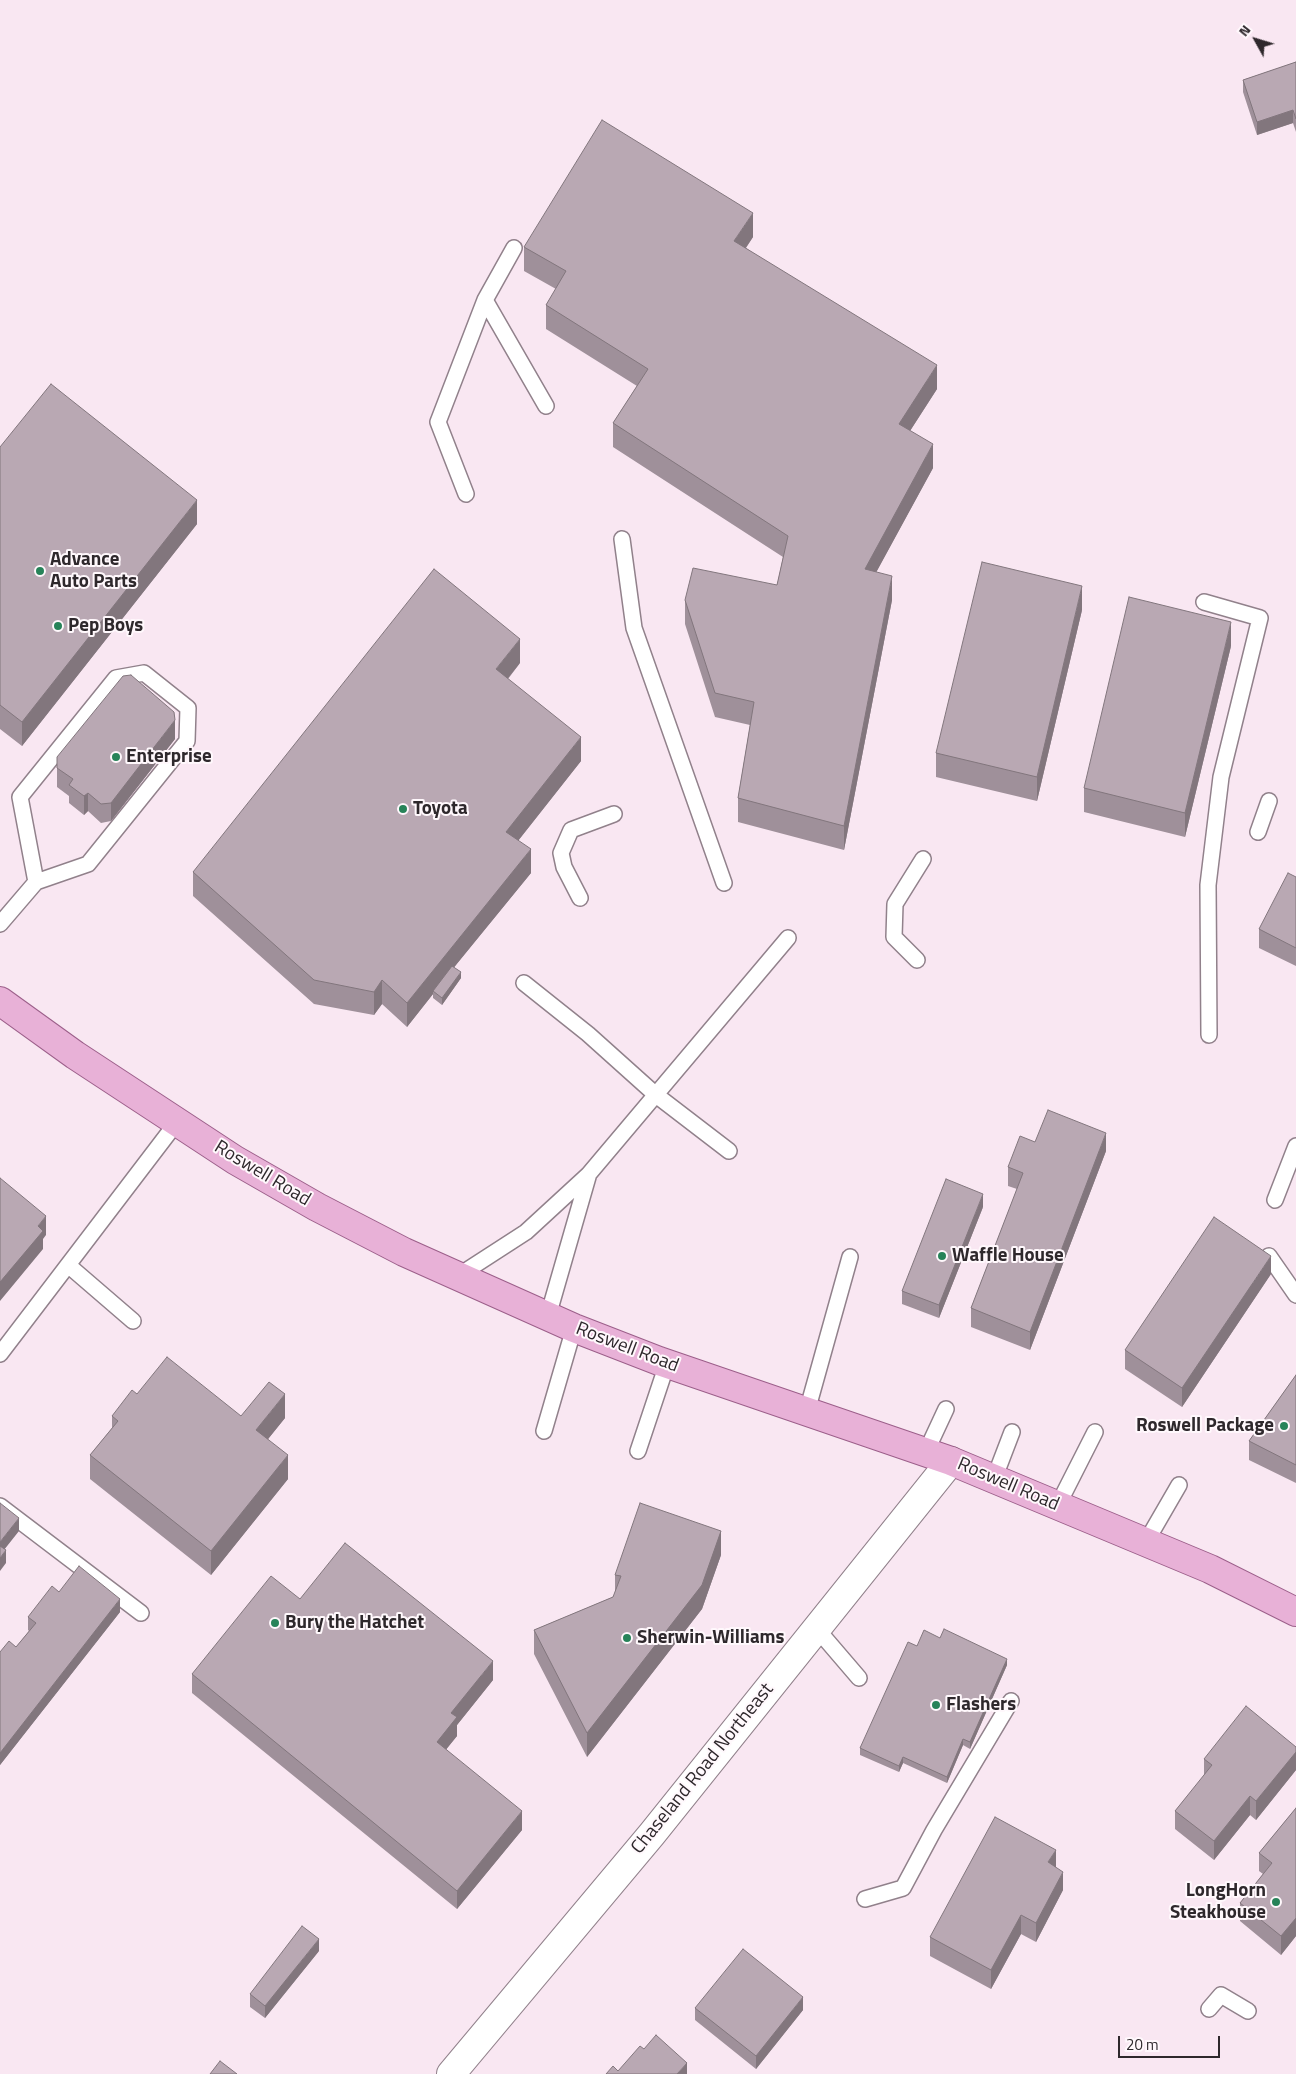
<!DOCTYPE html>
<html>
<head>
<meta charset="utf-8">
<style>
  body { margin:0 }
  #map { position:relative; width:1296px; height:2074px; overflow:hidden; background:#f9e7f2; font-family:"Titillium Web",sans-serif }
  canvas { display:block }
  .north { position:absolute; left:1231px; top:15px; width:50px; height:50px; -webkit-text-stroke:4px #fff8fc; paint-order:stroke; rotate:309deg; font-size:14px; font-weight:700; line-height:20px; text-align:center; color:#2e282c }
  .north::after { content:''; display:block; margin:auto; width:18px; height:22px; background:#2e282c; clip-path:polygon(50% 0,100% 100%,50% 72%,0 100%) }
  .scale { position:absolute; left:1118px; top:2036px; width:102px; height:22px; box-sizing:border-box; border:2px solid #2e282c; border-top:0; padding-left:6px; font-size:15px; line-height:18px; white-space:nowrap; color:#2e282c; -webkit-text-stroke:4px #fff8fc; paint-order:stroke }
</style>
</head>
<body>
<div id="map">
<canvas width="1296" height="2074"></canvas>
<div class="north">N</div>
<div class="scale">20 m</div>
</div>
<script>
const c = document.querySelector('canvas').getContext('2d');
c.lineJoin = 'round';
function shape(rows) {
  const path = new Path2D();
  for (const r of rows) {
    path.moveTo(r[0], r[1]);
    for (let i = 2; i < r.length; i += 2) path.lineTo(r[i], r[i + 1]);
  }
  return path;
}
function trace(path, color, width, dash) {
  c.strokeStyle = color;
  c.lineWidth = width;
  c.lineCap = dash ? 'butt' : 'round';
  c.setLineDash(dash || []);
  c.stroke(path);
}
function fill(path, color) {
  c.fillStyle = color;
  c.fill(path, 'evenodd');
}
function drawText(font, color, halo, rows, align = 'center') {
  c.font = font + ' "Titillium Web",sans-serif';
  c.lineWidth = 4;
  c.setLineDash([]);
  c.textBaseline = 'middle';
  c.strokeStyle = halo;
  c.fillStyle = color;
  for (const [text, x, y, turn = 0] of rows) {
    c.save();
    c.translate(x, y);
    c.rotate((+turn || 0) * Math.PI / 180);
    c.textAlign = isNaN(turn) ? turn : align;
    if (halo) c.strokeText(text, 0, 0);
    c.fillText(text, 0, 0);
    c.restore();
  }
}
const lane = shape([
  [485,300,546,406],
  [466,494,438,422,485,300,514,248],
  [622,539,634,628,724,883],
  [1204,602,1260,618,1221,777,1208,885,1209,1035],
  [1258,832,1269,801],
  [580,898,564,867,561,853,571,830,614,814],
  [0,924,36,882,88,864,187,741,188,708,144,673,116,678,20,797,36,882],
  [917,960,894,937,895,904,923,859],
  [524,983,588,1034,656,1095,729,1151],
  [1275,1200,1296,1146],
  [1269,1256,1296,1295],
  [68,1265,133,1321],
  [458,1276,526,1232,588,1175,788,938],
  [548,1316,588,1177],
  [0,1354,177,1122],
  [807,1411,850,1257],
  [544,1431,574,1328],
  [638,1451,667,1364],
  [926,1452,946,1409],
  [994,1479,1012,1432],
  [1058,1505,1095,1432],
  [0,1506,141,1613],
  [1146,1542,1179,1485],
  [817,1629,859,1678],
  [865,1899,903,1888,934,1830,1011,1701],
  [1209,2009,1221,1995,1248,2011]
]);
const street = shape([
  [451,2074,652,1834,951,1461]
]);
const primary = shape([
  [0,1001,75,1055,235,1160,317,1207,404,1252,574,1328,659,1361,951,1461,1210,1569,1296,1612]
]);
trace(lane, '#91818b', 18);
trace(street, '#91818b', 30);
trace(primary, '#9c5f8a', 30);
trace(lane, '#fff', 15);
trace(street, '#fff', 28);
trace(primary, '#e8b1d7', 28);
fill(shape([
  [1296,62,1296,132,1293,123,1257,135,1243,92,1243,80],
  [753,237,746,248,937,389,910,431,933,468,876,572,892,600,844,850,738,822,738,798,750,725,715,717,685,624,685,600,777,585,783,557,613,447,613,423,637,386,546,329,546,305,556,289,524,271,524,247],
  [0,447,197,524,22,746,0,729],
  [1082,610,1037,801,936,777,936,753],
  [1231,646,1185,837,1084,812,1084,788],
  [520,663,508,679,581,761,518,841,531,873,454,967,461,978,442,1005,433,998,433,994,407,1027,382,1004,374,1015,314,1004,193,896,193,872],
  [175,739,111,821,101,823,88,811,84,815,69,803,69,796,57,787,57,757],
  [1296,877,1296,966,1259,948,1259,929],
  [1035,1142,1106,1151,1030,1350,971,1327,971,1308,1017,1189,1008,1186,1008,1167],
  [983,1207,939,1318,902,1304,902,1291],
  [1271,1274,1182,1407,1125,1369,1125,1350],
  [1296,1375,1296,1483,1249,1460,1249,1441],
  [137,1394,241,1416,285,1418,268,1439,288,1479,211,1575,90,1479,90,1455,112,1428,112,1416],
  [721,1555,702,1609,587,1757,534,1654,534,1630,613,1597,615,1593,615,1575],
  [59,1592,120,1612,0,1765,0,1652,16,1647,29,1631,28,1630,28,1617],
  [300,1599,493,1680,457,1725,457,1736,446,1749,522,1830,457,1909,192,1693,192,1674],
  [940,1638,1007,1665,970,1749,963,1745,947,1783,903,1763,899,1772,860,1755,860,1748,917,1646],
  [1296,1747,1296,1770,1256,1820,1250,1815,1214,1860,1175,1829,1175,1811,1204,1776,1204,1759],
  [1296,1808,1296,1936,1281,1955,1240,1921,1240,1903,1263,1874,1259,1871,1259,1853],
  [1056,1867,1063,1890,1036,1942,1021,1934,991,1989,930,1956,930,1937],
  [319,1951,265,2018,250,2007,250,1994],
  [695,2008,803,2010,756,2069,695,2020]
]), '#9f909a');
fill(shape([
  [1293,110,1293,123,1257,135,1257,122],
  [753,213,753,237,734,265,734,241],
  [937,365,937,389,899,448,899,424],
  [933,444,933,468,865,593,865,569],
  [197,500,197,524,22,746,22,722],
  [892,576,892,600,844,850,844,826],
  [1082,586,1082,610,1037,801,1037,777],
  [1231,622,1231,646,1185,837,1185,813],
  [520,639,520,663,496,693,496,669],
  [175,720,175,739,111,821,111,803],
  [581,737,581,761,506,856,506,832],
  [88,793,88,811,84,815,84,796],
  [531,849,531,873,434,992,433,991,433,994,407,1027,407,1003],
  [461,972,461,978,442,1005,442,998],
  [382,980,382,1004,374,1015,374,992],
  [1106,1133,1106,1151,1030,1350,1030,1332],
  [983,1194,983,1207,939,1318,939,1305],
  [46,1216,46,1235,43,1239,43,1249,0,1301,0,1282,38,1226],
  [1271,1256,1271,1274,1182,1407,1182,1388],
  [285,1394,285,1418,256,1454,256,1430],
  [288,1455,288,1479,211,1575,211,1551],
  [19,1518,19,1531,0,1555,0,1542],
  [721,1531,721,1555,702,1609,587,1757,587,1733],
  [6,1550,6,1563,0,1571,0,1558],
  [120,1599,120,1612,0,1765,0,1753],
  [1007,1659,1007,1665,970,1749,970,1742],
  [493,1661,493,1680,457,1725,457,1736,437,1761,437,1742,451,1713],
  [963,1739,963,1745,947,1783,947,1777],
  [1296,1752,1296,1770,1256,1820,1256,1801],
  [903,1757,903,1763,899,1772,899,1766],
  [1250,1796,1250,1815,1214,1860,1214,1841],
  [522,1811,522,1830,457,1909,457,1891],
  [1056,1850,1056,1869,1048,1862],
  [1063,1872,1063,1890,1036,1942,1036,1923],
  [1021,1915,1021,1934,991,1989,991,1970],
  [1296,1918,1296,1936,1281,1955,1281,1936],
  [319,1939,319,1951,265,2018,265,2006],
  [803,1997,803,2010,756,2069,756,2056],
  [687,2063,687,2074,677,2074]
]), '#82767d');
const building = shape([
  [1296,62,1296,119,1293,110,1257,122,1243,80,1296,62],
  [602,120,753,213,734,241,937,365,899,424,933,444,865,569,892,576,844,826,738,798,754,702,715,693,685,600,693,568,777,585,788,536,613,423,648,369,546,305,566,271,524,247,602,120],
  [51,384,197,500,22,722,0,705,0,447,51,384],
  [982,562,1082,586,1037,777,936,753,982,562],
  [434,569,520,639,496,669,581,737,506,832,531,849,407,1003,382,980,374,992,314,980,193,872,434,569],
  [1129,597,1231,622,1185,813,1084,788,1129,597],
  [131,675,174,712,175,720,111,803,101,804,88,793,84,796,69,785,73,779,57,768,57,757,123,676,131,675],
  [1288,873,1296,877,1296,948,1259,929,1288,873],
  [452,966,461,972,442,998,433,991,452,966],
  [1048,1110,1106,1133,1030,1332,971,1308,1023,1173,1008,1167,1020,1136,1035,1142,1048,1110],
  [0,1178,46,1216,38,1226,43,1231,0,1282,0,1178],
  [946,1179,983,1194,939,1305,902,1291,946,1179],
  [1214,1217,1271,1256,1182,1388,1125,1350,1214,1217],
  [167,1357,241,1416,269,1382,285,1394,256,1430,288,1455,211,1551,90,1455,118,1421,112,1416,132,1390,137,1394,167,1357],
  [1296,1375,1296,1465,1249,1441,1296,1375],
  [0,1503,19,1518,0,1542,0,1503],
  [640,1503,721,1531,702,1585,587,1733,534,1630,613,1597,621,1576,615,1575,640,1503],
  [345,1543,493,1661,451,1713,457,1717,437,1742,522,1811,457,1891,192,1674,271,1576,300,1599,345,1543],
  [0,1546,6,1550,0,1558,0,1546],
  [79,1566,120,1599,0,1753,0,1652,9,1641,16,1647,36,1623,28,1617,52,1586,59,1592,79,1566],
  [944,1629,1007,1659,970,1742,963,1739,947,1777,903,1757,899,1766,860,1748,908,1642,917,1646,924,1630,940,1638,944,1629],
  [1246,1706,1296,1747,1296,1752,1256,1801,1250,1796,1214,1841,1175,1811,1212,1765,1204,1759,1246,1706],
  [1296,1808,1296,1918,1281,1936,1240,1903,1272,1863,1259,1853,1296,1808],
  [995,1817,1056,1850,1048,1862,1063,1872,1036,1923,1021,1915,991,1970,930,1937,995,1817],
  [302,1926,319,1939,265,2006,250,1994,302,1926],
  [743,1949,803,1997,756,2056,695,2008,743,1949],
  [656,2035,687,2063,677,2074,606,2074,613,2066,618,2071,640,2046,644,2049,656,2035],
  [220,2061,237,2074,210,2074,220,2061]
]);
fill(building, '#b9a8b3');
trace(building, '#82767d', 1);
for (const [x, y, r, color] of [
  [40,571,5,"#278359"],
  [58,626,5,"#278359"],
  [116,757,5,"#278359"],
  [403,809,5,"#278359"],
  [942,1256,5,"#278359"],
  [1284,1426,5,"#278359"],
  [275,1623,5,"#278359"],
  [627,1638,5,"#278359"],
  [936,1705,5,"#278359"],
  [1276,1902,5,"#278359"]
]) {
  const dot = new Path2D();
  dot.arc(x, y, r, 0, 2 * Math.PI);
  c.fillStyle = color;
  c.fill(dot);
  trace(dot, '#fff8fc', 2);
}
drawText('bold 19px', '#2e282c', '#fff8fc', [
  ["Advance",50,560],
  ["Auto Parts",50,582],
  ["Pep Boys",68,626],
  ["Enterprise",126,757],
  ["Toyota",413,809],
  ["Waffle House",952,1256],
  ["Roswell Package",1274,1426,"right"],
  ["Bury the Hatchet",285,1623],
  ["Sherwin-Williams",637,1638],
  ["Flashers",946,1705],
  ["LongHorn",1266,1891,"right"],
  ["Steakhouse",1266,1913,"right"]
], 'left');
drawText('19px', '#2e282c', '#fff8fc', [
  ["Roswell Road",262,1174,31],
  ["Roswell Road",627,1348,21],
  ["Roswell Road",1008,1485,23],
  ["Chaseland Road Northeast",703,1769,-51]
]);
</script>
</body>
</html>
